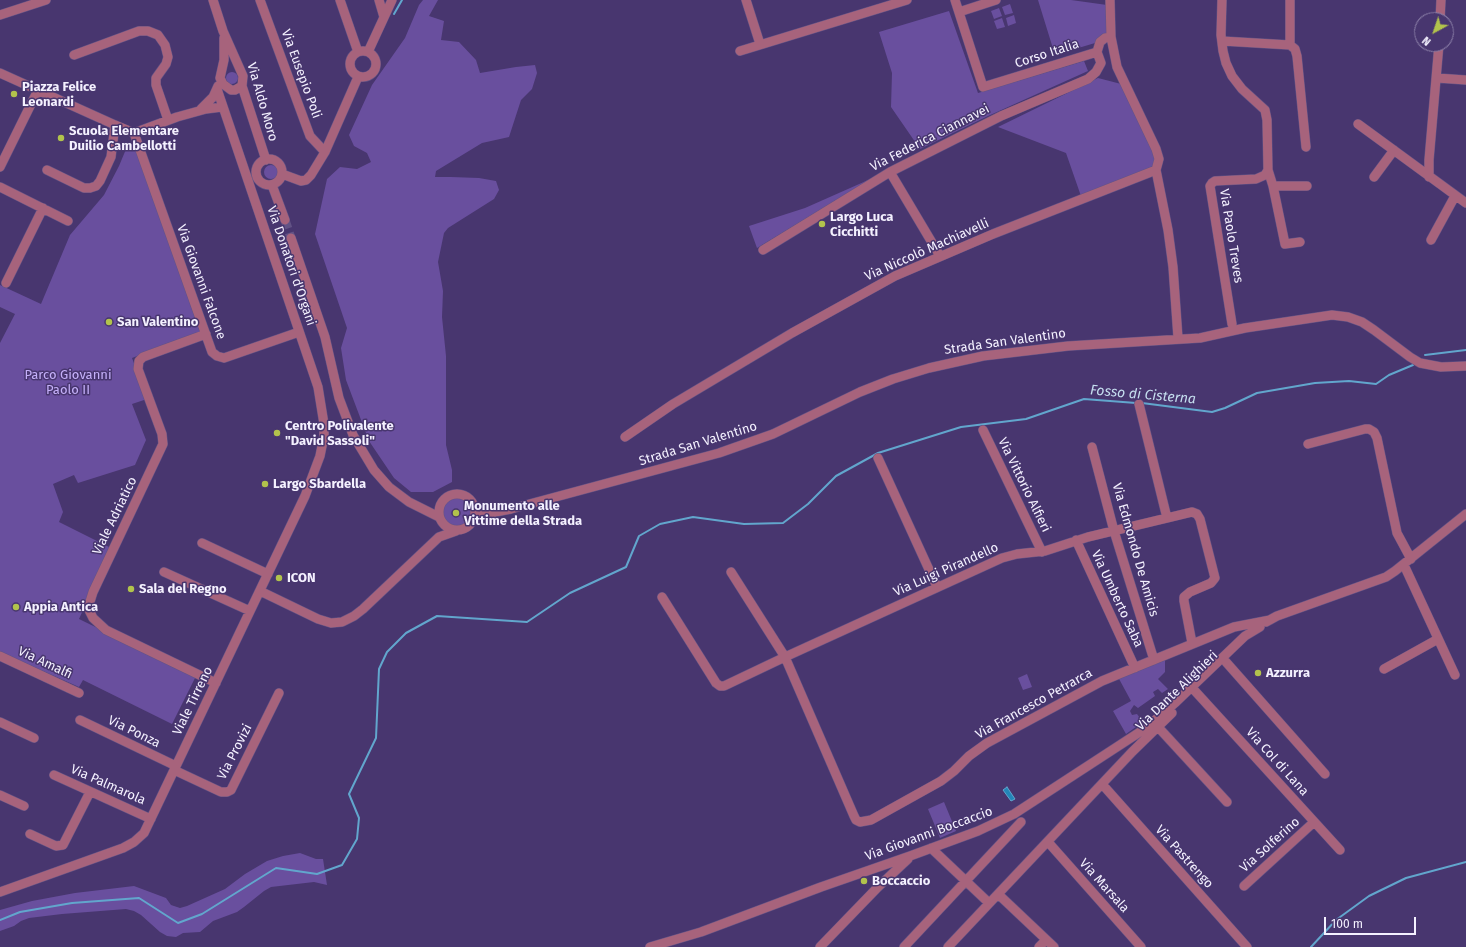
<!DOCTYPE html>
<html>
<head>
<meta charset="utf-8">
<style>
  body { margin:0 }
  #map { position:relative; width:1466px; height:947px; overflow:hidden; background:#48366f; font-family:"Fira Sans",sans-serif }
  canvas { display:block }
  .north { position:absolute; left:1414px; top:12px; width:40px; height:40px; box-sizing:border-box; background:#48366f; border:1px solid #8d81a9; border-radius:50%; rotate:220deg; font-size:11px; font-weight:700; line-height:16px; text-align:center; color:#f4f1ff }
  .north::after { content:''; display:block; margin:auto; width:14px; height:18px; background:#b2c34c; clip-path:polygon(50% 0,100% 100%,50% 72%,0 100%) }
  .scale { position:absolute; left:1324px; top:917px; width:92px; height:18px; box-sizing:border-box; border:2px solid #f4f1ff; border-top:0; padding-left:5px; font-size:12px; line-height:14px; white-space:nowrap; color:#f4f1ff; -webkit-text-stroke:3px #48366f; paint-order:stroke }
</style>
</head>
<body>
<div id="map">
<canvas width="1466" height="947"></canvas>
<div class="north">N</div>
<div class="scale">100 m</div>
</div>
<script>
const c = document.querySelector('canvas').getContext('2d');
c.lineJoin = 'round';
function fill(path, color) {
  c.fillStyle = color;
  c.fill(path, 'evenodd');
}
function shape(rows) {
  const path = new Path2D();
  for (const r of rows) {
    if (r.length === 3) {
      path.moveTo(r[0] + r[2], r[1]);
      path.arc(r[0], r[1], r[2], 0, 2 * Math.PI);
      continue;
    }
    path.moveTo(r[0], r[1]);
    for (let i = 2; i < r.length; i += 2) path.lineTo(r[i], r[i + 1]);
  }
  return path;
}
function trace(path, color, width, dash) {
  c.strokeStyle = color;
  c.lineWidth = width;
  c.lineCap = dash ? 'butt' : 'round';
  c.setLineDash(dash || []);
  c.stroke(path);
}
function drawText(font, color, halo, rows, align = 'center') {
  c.font = font + ' "Fira Sans",sans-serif';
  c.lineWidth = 3;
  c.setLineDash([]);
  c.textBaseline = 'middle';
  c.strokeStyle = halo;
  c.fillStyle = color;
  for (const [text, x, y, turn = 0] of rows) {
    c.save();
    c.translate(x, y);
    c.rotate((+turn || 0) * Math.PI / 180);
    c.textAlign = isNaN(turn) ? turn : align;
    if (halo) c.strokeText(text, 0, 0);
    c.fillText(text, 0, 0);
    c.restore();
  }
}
fill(shape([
  [423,0,438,0,429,16,444,21,441,40,459,42,476,60,480,73,516,67,535,65,537,73,532,89,521,100,509,137,482,143,436,171,435,177,451,177,479,178,496,181,499,190,494,199,448,228,444,233,438,262,443,291,442,317,446,356,446,445,452,470,452,482,433,492,411,492,394,478,369,441,346,380,341,348,347,328,315,234,327,179,340,167,357,169,371,162,367,153,354,146,349,135,372,85,405,38,419,5],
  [1038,0,1071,0,1107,5,1109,34,1097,40,1095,43,1055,55],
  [1010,4,1013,13,1005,15,1002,7],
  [999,8,1002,16,994,19,991,11],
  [949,11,978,93,1084,61,1088,71,988,116,920,149,891,107,892,73,879,32],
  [1014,15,1016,23,1008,26,1006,18],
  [1002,18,1005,27,997,29,994,21],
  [232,78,6],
  [1098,78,1125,85,1154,144,1156,170,1082,199,1066,153,998,127],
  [129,142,134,143,200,332,132,358,147,399,132,404,146,440,135,465,78,483,74,475,53,484,63,512,59,522,111,548,79,619,196,676,172,724,83,680,79,687,0,652,0,343,15,314,0,307,0,285,41,304,70,235,104,195,119,166],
  [271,172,7],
  [875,177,757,248,749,226,805,208],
  [456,513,15],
  [1165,660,1165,672,1158,679,1168,689,1162,693,1158,689,1153,692,1155,696,1138,708,1134,705,1130,711,1132,715,1137,714,1143,722,1126,734,1113,711,1131,701,1118,677],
  [1027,674,1032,687,1023,690,1018,678],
  [944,802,956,831,940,838,928,809],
  [300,853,316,859,323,859,327,885,314,882,271,887,264,891,244,907,237,912,213,921,200,932,183,933,176,937,167,936,160,932,141,915,134,911,126,909,62,914,29,918,21,921,14,926,0,931,0,910,32,901,75,893,134,886,166,898,171,905,180,908,187,906,225,889,245,874,267,861,283,856]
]), '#694f9e');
const water = shape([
  [1007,787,1015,799,1011,801,1003,790,1007,787]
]);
fill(water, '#2386b8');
trace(water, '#62a6cd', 1);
trace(shape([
  [394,14,402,0],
  [1425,355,1466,350],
  [1142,403,1212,412,1225,408,1257,393,1315,383,1349,381,1376,384,1389,375,1413,365],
  [0,920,20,912,72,903,139,898,178,923,202,914,276,868,317,874,342,865,357,839,359,818,349,794,376,738,379,669,387,652,406,633,437,616,527,622,570,593,626,567,639,536,660,524,693,517,744,524,783,523,808,504,836,476,878,453,961,427,1026,419,1084,399,1136,403],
  [1311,947,1336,920,1369,896,1406,878,1466,862]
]), '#62a6cd', 2);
trace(shape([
  [285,220,291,238]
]), '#625285', 9, [9, 4.5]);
const minor = shape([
  [213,0,223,31,243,76,242,86,266,160],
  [260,0,310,136,325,152],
  [340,0,358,52],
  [379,0,384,17],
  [746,0,760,44],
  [955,0,983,87,1097,52,1100,42,1105,38,1111,37],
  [1222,0,1221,35,1223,51,1226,63,1232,76,1242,89,1265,110,1267,120,1268,170,1265,175,1256,179,1215,181,1212,183,1210,186,1232,324],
  [1290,0,1290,45],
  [959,12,996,0],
  [0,15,46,0],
  [1440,20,1441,0],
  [224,38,224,60,220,78,223,84,231,90,235,90,242,86],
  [1222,41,1290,45,1295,49,1297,56,1306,147],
  [363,64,13],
  [740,51,907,0],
  [368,52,392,0],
  [74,55,139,31,148,31,158,35,165,45,168,57,166,64,156,78,156,85,168,120],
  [0,73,115,125,134,133,177,117,206,109,222,107],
  [1437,78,1466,80],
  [201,109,213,97,218,86],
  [1358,124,1466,203],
  [134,133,212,352,217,356,224,358,299,332],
  [269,172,13],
  [0,167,38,90],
  [47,170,84,188,90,188,96,186,100,181,111,157,115,125],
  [1156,170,1168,230,1173,267,1178,338],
  [1268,170,1273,186,1285,244,1300,242],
  [890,172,940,256],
  [282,174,301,181,306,180,311,175,325,152,358,77],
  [1374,177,1394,150],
  [1429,177,1429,160,1439,44],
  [272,185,285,220],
  [1273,186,1307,186],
  [0,187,68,221],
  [291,238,325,337,339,398,353,435,374,470,389,487,409,502,439,517],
  [1431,240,1455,196],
  [763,250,890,172,1001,116,1088,79,1096,72,1101,63,1097,52],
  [6,283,43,208],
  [206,334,143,357,139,361,138,369,162,434,163,444,93,592,88,608,93,618,106,630,216,683],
  [1139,404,1167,518],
  [983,430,1042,552],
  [625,437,673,404,792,333,895,276,993,234,1156,170,1159,159,1156,149,1117,67,1111,37,1110,0],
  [1308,444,1365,429,1369,429,1374,432,1377,438,1397,533,1411,559],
  [1092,447,1114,531,1154,660],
  [878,458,937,587],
  [457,512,18],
  [474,519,485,514,511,509,719,453,773,434,860,392,893,379,929,368,983,356,1068,346,1200,338,1245,328,1332,315,1348,317,1362,322,1374,330,1410,357,1420,363,1441,367,1466,366],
  [1076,540,1135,668],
  [202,543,268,574],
  [1404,565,1455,675],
  [164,572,250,611],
  [731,572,785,657,854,816,856,820,860,822,871,820,941,781,954,771,969,756,987,743,1102,681,1234,627,1270,620],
  [260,591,318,619,331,623,342,622,354,616,363,609,439,537,456,531],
  [662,597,716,683,720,686,724,686,785,657,1002,558,1017,554,1045,551,1088,537,1192,512,1197,514,1200,519,1215,578,1211,583,1190,592,1184,597,1184,601,1192,643],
  [1266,622,1277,616,1386,577,1395,571,1466,514],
  [0,656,79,693],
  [1226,662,1325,774],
  [1384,669,1438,639],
  [1195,691,1340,850],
  [80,720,176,766],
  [0,722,34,738],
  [1158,727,1227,802],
  [174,770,221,792,227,792,231,790,279,693],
  [54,775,151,819],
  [1102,784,1247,947],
  [0,795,24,806],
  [30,834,56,846,63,845,90,792],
  [1048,842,1141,947],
  [931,848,989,903],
  [1244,886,1314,822],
  [0,892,123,848,134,842,144,833,305,496,320,456,324,436,324,424,318,387,217,89],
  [998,894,1054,947],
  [650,947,701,932,821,887,910,856,978,831,1014,814,1146,728,1176,702,1245,636,1260,627],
  [820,947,877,888,908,859],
  [904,947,1021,822],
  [948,947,1132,752,1172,713],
  [1039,947,1046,940]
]);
trace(minor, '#645486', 10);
trace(minor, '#a7637c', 9);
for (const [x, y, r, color] of [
  [14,94,4,"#b2c34c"],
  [61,138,4,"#b2c34c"],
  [822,224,4,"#b2c34c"],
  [109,322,4,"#b2c34c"],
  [277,433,4,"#b2c34c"],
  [265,484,4,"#b2c34c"],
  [456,513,4,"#b2c34c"],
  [279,578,4,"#b2c34c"],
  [131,589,4,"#b2c34c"],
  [16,607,4,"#b2c34c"],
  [1258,673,4,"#b2c34c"],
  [864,881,4,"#b2c34c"]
]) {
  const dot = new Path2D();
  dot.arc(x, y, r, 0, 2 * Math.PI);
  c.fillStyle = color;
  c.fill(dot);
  trace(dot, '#48366f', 1.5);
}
drawText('13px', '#f4f1ff', '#48366f', [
  ["Corso Italia",1047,54,-18],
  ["Via Eusepio Poli",301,74,70],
  ["Via Aldo Moro",262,102,74],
  ["Via Federica Ciannavei",930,138,-27],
  ["Via Paolo Treves",1231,236,81],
  ["Via Niccolò Machiavelli",927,250,-24],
  ["Via Donatori d'Organi",291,266,71],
  ["Via Giovanni Falcone",201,282,70],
  ["Strada San Valentino",1005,342,-8],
  ["Strada San Valentino",698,444,-17],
  ["Via Vittorio Alfieri",1024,485,64],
  ["Viale Adriatico",115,516,-64],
  ["Via Edmondo De Amicis",1135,550,74],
  ["Via Luigi Pirandello",946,570,-24],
  ["Via Umberto Saba",1117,599,65],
  ["Via Amalfi",45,663,25],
  ["Via Dante Alighieri",1177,691,-44],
  ["Viale Tirreno",193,701,-64],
  ["Via Francesco Petrarca",1034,704,-29],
  ["Via Ponza",134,732,26],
  ["Via Provizi",235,752,-63],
  ["Via Col di Lana",1277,762,48],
  ["Via Palmarola",108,785,24],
  ["Via Giovanni Boccaccio",929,834,-20],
  ["Via Solferino",1270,845,-42],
  ["Via Pastrengo",1184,857,48],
  ["Via Marsala",1104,886,48]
]);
drawText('bold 13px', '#f4f1ff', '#48366f', [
  ["Piazza Felice",22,87],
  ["Leonardi",22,102],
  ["Scuola Elementare",69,131],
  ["Duilio Cambellotti",69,146],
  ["Largo Luca",830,217],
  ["Cicchitti",830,232],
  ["San Valentino",117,322],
  ["Centro Polivalente",285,426],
  ["\"David Sassoli\"",285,441],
  ["Largo Sbardella",273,484],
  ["Monumento alle",464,506],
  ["Vittime della Strada",464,521],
  ["ICON",287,578],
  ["Sala del Regno",139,589],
  ["Appia Antica",24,607],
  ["Azzurra",1266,673],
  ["Boccaccio",872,881]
], 'left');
drawText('13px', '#c5b0fa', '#48366f', [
  ["Parco Giovanni",68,375],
  ["Paolo II",68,390]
]);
drawText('italic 14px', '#c5deef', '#48366f', [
  ["Fosso di Cisterna",1143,395,5]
]);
</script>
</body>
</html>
